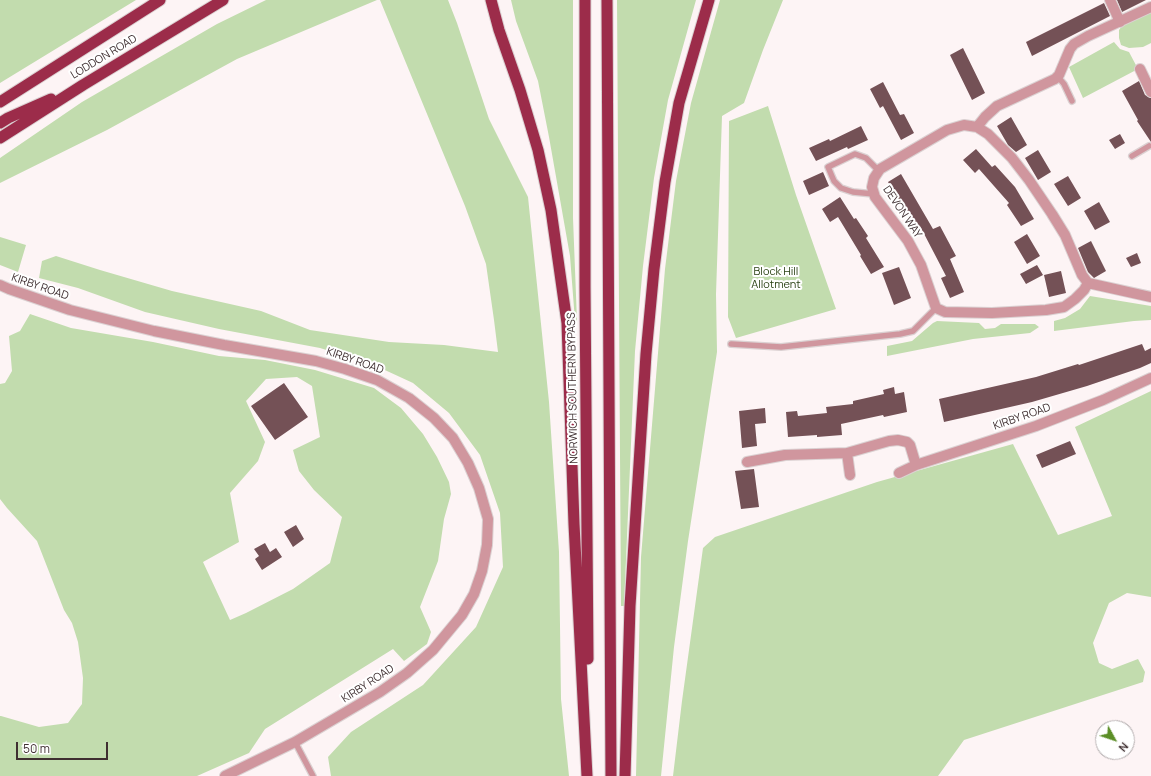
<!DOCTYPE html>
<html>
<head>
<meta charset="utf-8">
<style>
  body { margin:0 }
  #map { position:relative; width:1151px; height:776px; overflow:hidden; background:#fdf4f5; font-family:Manrope,sans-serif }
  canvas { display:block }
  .north { position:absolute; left:1095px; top:720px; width:40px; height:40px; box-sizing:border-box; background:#fff; border:1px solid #b2acad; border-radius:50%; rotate:130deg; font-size:11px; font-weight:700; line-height:16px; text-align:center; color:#3f2f31 }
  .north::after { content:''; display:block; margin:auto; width:14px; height:18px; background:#5b8e26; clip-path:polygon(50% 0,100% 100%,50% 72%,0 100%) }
  .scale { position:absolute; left:16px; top:742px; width:92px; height:18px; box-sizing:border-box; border:2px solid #3f2f31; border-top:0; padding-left:5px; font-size:12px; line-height:14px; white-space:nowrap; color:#3f2f31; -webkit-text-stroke:3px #fff; paint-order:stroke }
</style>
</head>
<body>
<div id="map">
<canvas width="1151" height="776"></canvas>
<div class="north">N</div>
<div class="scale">50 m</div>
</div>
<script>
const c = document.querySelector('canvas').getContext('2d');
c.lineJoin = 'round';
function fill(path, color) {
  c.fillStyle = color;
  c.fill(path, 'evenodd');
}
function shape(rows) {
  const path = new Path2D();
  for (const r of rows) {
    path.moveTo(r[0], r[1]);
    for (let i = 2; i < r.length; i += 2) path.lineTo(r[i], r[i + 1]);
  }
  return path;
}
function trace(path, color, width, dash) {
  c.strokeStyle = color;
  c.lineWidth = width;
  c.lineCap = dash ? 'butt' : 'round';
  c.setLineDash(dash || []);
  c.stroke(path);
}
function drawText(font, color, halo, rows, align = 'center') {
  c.font = font + ' Manrope,sans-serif';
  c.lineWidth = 4;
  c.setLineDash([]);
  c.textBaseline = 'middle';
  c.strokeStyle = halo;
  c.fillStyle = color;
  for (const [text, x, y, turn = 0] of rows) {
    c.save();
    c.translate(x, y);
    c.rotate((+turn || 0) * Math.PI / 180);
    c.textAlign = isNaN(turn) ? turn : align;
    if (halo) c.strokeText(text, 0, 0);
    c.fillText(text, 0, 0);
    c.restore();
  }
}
fill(shape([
  [0,0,136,0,0,83],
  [266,0,377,0,237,59,107,130,0,183,0,158,82,102,217,24],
  [380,0,448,0,457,23,489,119,528,197,549,402,559,552,561,699,569,776,331,776,328,757,351,732,423,685,476,627,503,567,500,513,480,455,449,413,413,383,374,365,320,348,219,329,145,312,78,288,39,278,42,261,56,256,100,270,172,291,261,311,310,330,389,342,444,345,498,352,494,320,486,264,465,206],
  [511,0,573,0,573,218,577,321,575,321,570,256,549,137,538,81,516,21],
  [617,0,696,0,668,100,654,178,643,266,635,351,624,606,621,606],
  [720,0,783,0,763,50,744,103,722,116,716,294,717,352,688,541,674,647,661,776,636,776,641,557,665,269,676,181,691,103],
  [1151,12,1151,43,1143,47,1129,48,1121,45,1119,38,1119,30,1122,26],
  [1114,42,1120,49,1129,52,1138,69,1083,98,1069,67],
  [768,106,796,195,836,309,736,338,728,317,729,121],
  [0,237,26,245,18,272,0,265],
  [1090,296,1151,306,1151,320,1134,321,1054,331,1054,321,1065,318,1080,309],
  [30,314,71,328,153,342,219,356,265,360,315,370,374,388,401,408,423,434,437,457,449,482,451,494,444,519,438,561,420,607,431,632,427,644,404,661,393,649,265,729,249,753,197,776,0,776,0,716,1,716,39,727,68,723,82,704,83,678,78,642,72,623,64,610,37,541,7,508,0,499,0,384,5,383,12,371,9,336,20,331],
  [297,377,312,386,320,437,293,450,299,471,314,490,342,517,330,563,293,589,246,613,230,620,203,562,239,542,230,493,258,461,265,442,246,401,266,379],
  [937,321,979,323,985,329,995,328,1001,324,1035,324,1039,327,1030,333,973,339,887,356,887,346,912,341,933,323],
  [1151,391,1151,597,1127,593,1109,603,1093,643,1099,663,1112,669,1138,659,1145,672,1143,682,964,740,938,776,673,776,682,701,703,548,715,537,877,482,1013,444,1058,535,1112,516,1075,427]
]), '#c2dcae');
fill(shape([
  [1117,0,1146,0,1122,12],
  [1104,3,1110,16,1032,56,1026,42],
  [963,48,985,93,972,100,950,55],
  [1139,81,1145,95,1151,98,1151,142,1137,121,1138,120,1122,91],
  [883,82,900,115,904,114,914,133,901,140,883,106,880,108,870,89],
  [1011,117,1027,145,1016,152,1008,145,997,126],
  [861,126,868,140,848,149,847,147,816,161,809,148,829,139,830,141],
  [1120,134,1125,143,1115,149,1109,140],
  [976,149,992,167,995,165,1015,187,1034,219,1021,226,1007,205,1009,203,979,169,975,173,963,160],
  [1038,150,1051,172,1038,180,1025,158],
  [823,172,829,186,809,195,803,181],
  [901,174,933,229,940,226,956,256,950,259,964,292,950,298,941,278,946,276,920,226,915,229,888,182],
  [1068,176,1081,198,1068,206,1054,184],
  [840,197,854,219,856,218,868,236,866,238,884,267,871,274,860,256,861,255,838,217,830,222,822,209],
  [1099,202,1110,222,1095,230,1084,211],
  [1027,234,1040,256,1027,264,1014,242],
  [1091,241,1106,271,1094,278,1088,272,1078,248],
  [1137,253,1141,263,1131,267,1126,258],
  [1037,265,1043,275,1026,284,1020,274],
  [899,267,911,298,894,305,882,273],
  [1061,271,1066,293,1049,297,1044,275],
  [1142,344,1145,351,1151,348,1151,363,1140,368,1087,386,1032,402,944,422,939,399,1036,377,1078,364,1079,365],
  [284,383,308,417,275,440,251,406],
  [894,387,895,394,904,392,907,412,884,417,883,415,841,424,842,435,817,437,817,435,788,437,786,412,797,411,798,416,827,413,826,407,853,404,853,401,884,394,883,390],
  [765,408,766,423,755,424,757,446,742,448,739,411],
  [1070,441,1076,454,1042,468,1036,455],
  [754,469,759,507,741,509,735,471],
  [296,525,304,539,293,547,284,532],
  [265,543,270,552,276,548,282,557,262,570,255,559,259,556,254,549]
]), '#745156');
const service = shape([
  [1058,77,1064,84,1072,101],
  [1132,156,1149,146],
  [874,194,853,192,841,188,834,181,828,167,855,154,866,158,879,171],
  [731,344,781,347,900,334,913,331,936,308],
  [295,742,313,776]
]);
const minor = shape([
  [1110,0,1120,22],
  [1140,69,1151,92],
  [977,127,985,117,997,106,1055,79,1059,75,1070,49,1074,44,1088,36,1151,7],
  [1088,283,1084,290,1075,299,1064,307,1046,310,992,313,945,312,936,308,921,265,908,241,875,197,872,187,874,178,880,169,947,130,964,125,977,127,988,134,1012,158,1029,180,1052,214,1065,235,1082,275,1088,283,1151,297],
  [847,453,850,475],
  [747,462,785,455,847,453,889,441,898,440,907,442,910,445,916,465],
  [899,473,916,465,1036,426,1103,400,1151,378]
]);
const tertiary = shape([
  [0,285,9,289,70,310,154,331,224,345,316,361,345,369,377,380,409,398,434,418,453,438,468,463,479,488,488,519,487,545,482,571,474,594,462,615,433,650,407,673,380,692,295,742,225,776]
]);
const trunk = shape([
  [491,0,499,30,520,90,538,150,551,210,567,323,574,524,587,776],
  [585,0,585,287,588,659],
  [607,0,611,776],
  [0,102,160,0],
  [0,123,8,118,51,99],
  [0,138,83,85,223,0],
  [625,776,630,606,646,354,654,269,665,182,679,103,709,0]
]);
trace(service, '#dbd1d2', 8);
trace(minor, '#dbd1d2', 12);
trace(tertiary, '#dbd1d2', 12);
trace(trunk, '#dbd1d2', 13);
trace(service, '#d0969e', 5.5);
trace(minor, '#d0969e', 10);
trace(tertiary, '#d0969e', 10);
trace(trunk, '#9c2c4a', 11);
drawText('11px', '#3f2f31', '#fff', [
  ["LODDON ROAD",104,57,-31],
  ["DEVON WAY",902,212,56],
  ["KIRBY ROAD",40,287,19],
  ["KIRBY ROAD",355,361,19],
  ["NORWICH SOUTHERN BYPASS",573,388,-91],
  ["KIRBY ROAD",1022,417,-19],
  ["KIRBY ROAD",368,684,-33]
]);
drawText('11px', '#294113', '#fff', [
  ["Block Hill",776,272],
  ["Allotment",776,285]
]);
</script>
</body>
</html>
